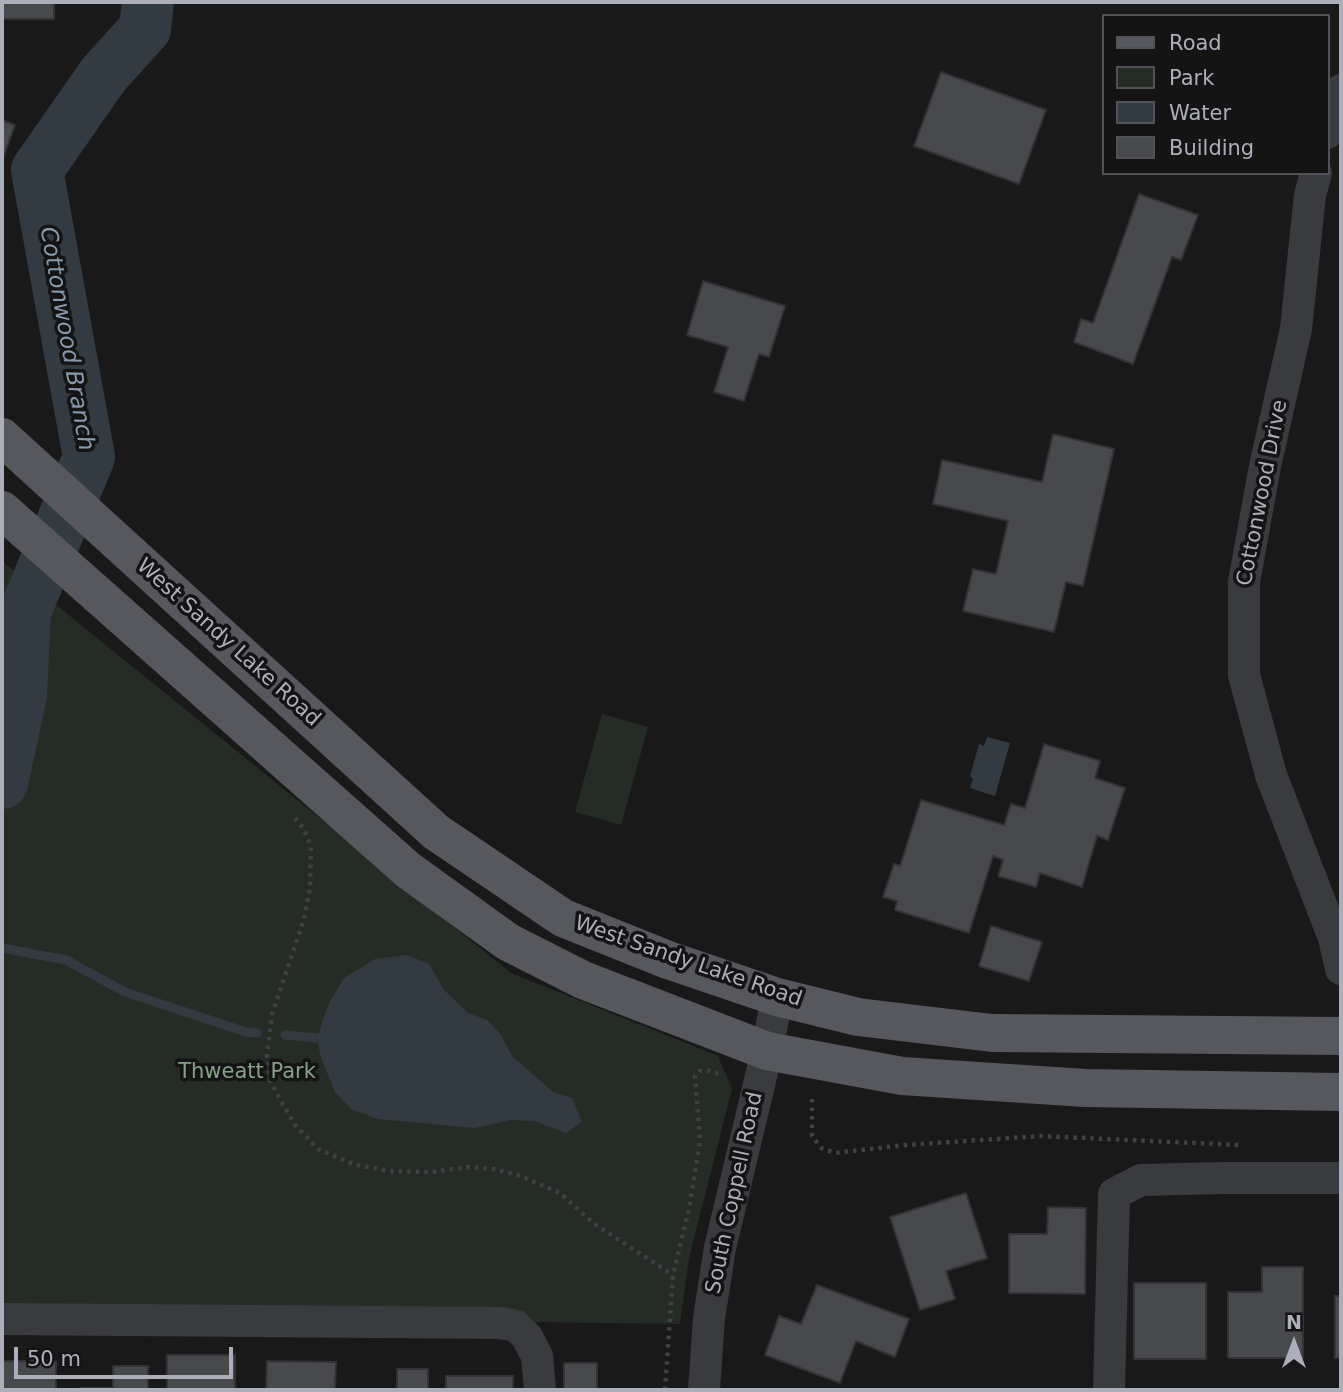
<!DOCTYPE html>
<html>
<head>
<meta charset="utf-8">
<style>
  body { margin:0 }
  #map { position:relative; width:1343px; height:1392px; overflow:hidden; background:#19191a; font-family:"DejaVu Sans",sans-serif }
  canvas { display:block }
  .frame { position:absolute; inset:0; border:4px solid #acafb9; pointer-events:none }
  .legend { position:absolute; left:1102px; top:14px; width:228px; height:161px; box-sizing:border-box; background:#141415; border:2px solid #515257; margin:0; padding:9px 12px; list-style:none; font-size:21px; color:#acafb9 }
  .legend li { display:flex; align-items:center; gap:14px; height:35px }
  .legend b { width:35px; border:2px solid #515257 }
  .north { position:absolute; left:1259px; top:1308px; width:70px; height:70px; -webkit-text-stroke:5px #141415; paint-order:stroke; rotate:0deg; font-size:19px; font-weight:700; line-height:28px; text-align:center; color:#acafb9 }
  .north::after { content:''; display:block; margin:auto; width:24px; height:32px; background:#acafb9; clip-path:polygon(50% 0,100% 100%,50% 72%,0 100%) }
  .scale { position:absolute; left:14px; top:1347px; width:219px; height:32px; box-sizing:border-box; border:4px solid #acafb9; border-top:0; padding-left:9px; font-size:21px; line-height:24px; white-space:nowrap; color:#acafb9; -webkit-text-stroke:5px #141415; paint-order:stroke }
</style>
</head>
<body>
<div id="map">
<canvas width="1343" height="1392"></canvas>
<div class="frame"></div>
<ul class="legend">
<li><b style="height:9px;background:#56585e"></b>Road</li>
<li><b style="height:19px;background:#252c26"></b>Park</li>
<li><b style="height:19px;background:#333b42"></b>Water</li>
<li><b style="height:19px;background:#48494d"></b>Building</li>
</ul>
<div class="north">N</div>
<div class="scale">50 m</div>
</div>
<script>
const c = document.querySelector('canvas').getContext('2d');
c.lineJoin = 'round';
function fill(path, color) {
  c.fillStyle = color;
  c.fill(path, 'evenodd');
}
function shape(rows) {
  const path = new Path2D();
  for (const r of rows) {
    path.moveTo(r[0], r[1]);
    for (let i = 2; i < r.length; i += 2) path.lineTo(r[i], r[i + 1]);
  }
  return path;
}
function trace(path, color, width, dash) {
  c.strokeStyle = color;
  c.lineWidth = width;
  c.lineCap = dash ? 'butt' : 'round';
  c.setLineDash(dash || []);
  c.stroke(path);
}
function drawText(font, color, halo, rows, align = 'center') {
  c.font = font + ' "DejaVu Sans",sans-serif';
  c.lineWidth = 7;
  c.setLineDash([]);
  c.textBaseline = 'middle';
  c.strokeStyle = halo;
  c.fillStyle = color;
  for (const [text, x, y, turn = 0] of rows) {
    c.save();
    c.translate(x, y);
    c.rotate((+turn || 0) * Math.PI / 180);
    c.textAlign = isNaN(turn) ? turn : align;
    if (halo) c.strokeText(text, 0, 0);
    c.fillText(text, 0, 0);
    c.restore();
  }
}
fill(shape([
  [2,561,511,973,718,1056,732,1089,689,1258,680,1324,2,1315],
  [602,714,648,727,621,825,575,812]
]), '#252c26');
fill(shape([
  [987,737,1010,743,995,796,970,788,973,779,970,776,979,744,984,746],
  [407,955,429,964,444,990,468,1013,487,1020,501,1035,512,1056,553,1092,572,1098,582,1122,566,1133,534,1121,511,1120,475,1128,378,1119,351,1109,335,1092,321,1058,317,1038,329,1003,344,978,375,959]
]), '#333b42');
trace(shape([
  [2,948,66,960,125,992,246,1032,257,1033],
  [285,1035,317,1038]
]), '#333b42', 9);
trace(shape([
  [2,783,21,695,25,612,89,457,37,170,104,74,145,29,148,2]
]), '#333b42', 52);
const building = shape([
  [2,2,54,2,54,19,2,19,2,2],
  [941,72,1046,110,1019,184,914,146,941,72],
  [2,120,15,125,2,161,2,120],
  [1139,194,1198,215,1181,260,1172,257,1133,364,1074,342,1081,319,1093,323,1139,194],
  [703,281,785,306,769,357,759,354,744,401,714,392,728,347,687,335,703,281],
  [1053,434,1114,449,1083,586,1066,582,1054,632,963,611,973,569,996,574,1008,521,933,504,942,460,1042,482,1053,434],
  [1044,744,1100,761,1095,778,1125,788,1108,840,1097,836,1082,887,1040,873,1036,887,998,876,1003,860,993,856,969,933,895,910,897,901,883,897,894,864,900,866,921,800,1004,825,1011,804,1025,808,1044,744],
  [991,926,1042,942,1029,981,979,966,991,926],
  [966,1193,987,1258,946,1271,955,1299,920,1310,890,1217,966,1193],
  [1048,1207,1086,1208,1085,1294,1009,1293,1009,1234,1047,1234,1048,1207],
  [1262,1267,1303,1267,1303,1358,1228,1358,1228,1292,1262,1292,1262,1267],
  [1134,1283,1206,1283,1206,1359,1134,1359,1134,1283],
  [817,1285,909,1319,895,1357,856,1341,840,1383,765,1355,779,1316,801,1324,817,1285],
  [1335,1296,1341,1296,1341,1358,1335,1358,1335,1296],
  [167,1355,235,1355,235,1390,167,1390,167,1355],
  [2,1361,56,1361,56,1390,2,1390,2,1361],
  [267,1361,336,1362,335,1390,266,1390,267,1361],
  [564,1363,597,1363,597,1390,637,1390,564,1390,564,1363],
  [113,1366,148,1366,148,1390,80,1390,80,1388,113,1388,113,1366],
  [397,1369,428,1369,428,1390,397,1390,397,1369],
  [446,1376,513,1376,513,1390,446,1390,446,1376]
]);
fill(building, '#48494d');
trace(building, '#333336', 2);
trace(shape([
  [295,818,304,829,311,847,310,888,304,919,272,1015,267,1055,271,1083,295,1125,318,1149,353,1164,388,1171,431,1172,468,1167,493,1169,518,1175,560,1193,593,1223,673,1275],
  [812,1099,812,1136,821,1148,835,1153,905,1145,1041,1136,1239,1145],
  [665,1390,673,1275,689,1209,700,1141,695,1076,700,1071,707,1070,719,1074]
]), '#404146', 4.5, [3.5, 5]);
trace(shape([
  [1327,133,1341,90],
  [1316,173,1310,195,1296,329,1265,466,1244,582,1244,675,1271,775,1334,938,1341,969],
  [2,1319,501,1323,516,1326,527,1337,537,1356,540,1390],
  [704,1390,709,1318,720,1248,767,1051,777,997],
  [1109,1390,1114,1194,1141,1180,1224,1178,1341,1178]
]), '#3a3b3f', 32);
trace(shape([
  [2,437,436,832,563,918,668,960,777,997,858,1017,992,1033,1341,1036],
  [2,510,408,870,508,942,583,980,767,1051,902,1076,1085,1088,1341,1092]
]), '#56585e', 38);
drawText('21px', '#acafb9', '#141415', [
  ["Cottonwood Drive",1263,493,-79],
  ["West Sandy Lake Road",228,643,42],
  ["West Sandy Lake Road",688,962,19],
  ["South Coppell Road",735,1193,-78]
]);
drawText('21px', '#85a288', '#141415', [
  ["Thweatt Park",247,1073]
]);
drawText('italic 23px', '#879bb0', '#141415', [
  ["Cottonwood Branch",66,339,80]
]);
</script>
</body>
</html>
